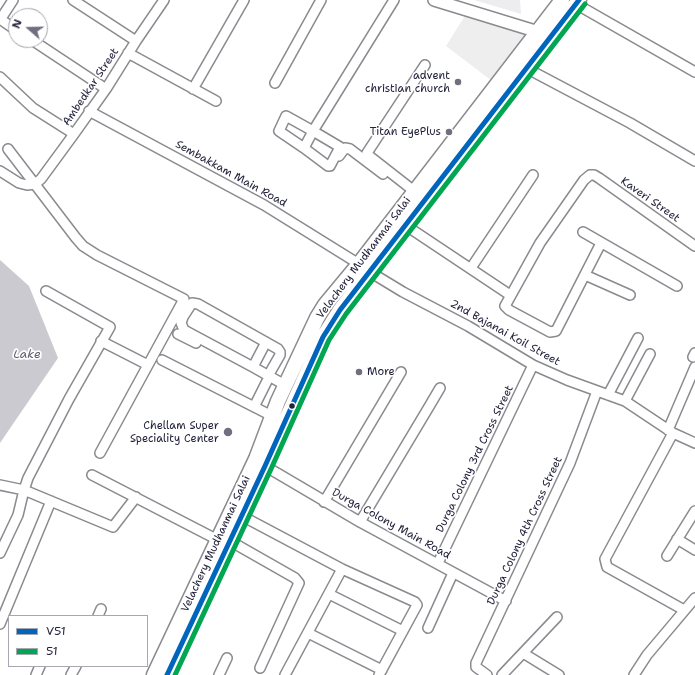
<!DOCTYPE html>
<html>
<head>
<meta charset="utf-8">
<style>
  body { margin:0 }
  #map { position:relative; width:695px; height:675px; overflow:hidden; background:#fff; font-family:"Shantell Sans",sans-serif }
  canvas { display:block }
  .legend { position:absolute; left:8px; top:615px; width:140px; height:52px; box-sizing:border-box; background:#fff; border:1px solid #a7a7b1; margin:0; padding:5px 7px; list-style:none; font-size:12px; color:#22223b }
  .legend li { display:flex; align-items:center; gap:8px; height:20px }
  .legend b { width:20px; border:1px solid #a7a7b1 }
  .north { position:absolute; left:8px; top:8px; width:40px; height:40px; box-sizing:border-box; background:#fff; border:1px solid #a7a7b1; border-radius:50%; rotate:290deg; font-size:11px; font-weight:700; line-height:16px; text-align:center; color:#22223b }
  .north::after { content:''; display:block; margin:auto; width:14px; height:18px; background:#6f6f80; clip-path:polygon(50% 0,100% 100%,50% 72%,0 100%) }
</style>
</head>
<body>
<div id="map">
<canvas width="695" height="675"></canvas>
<ul class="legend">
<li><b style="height:5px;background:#0065bd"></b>V51</li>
<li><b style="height:5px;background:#00a651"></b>51</li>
</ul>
<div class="north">N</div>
</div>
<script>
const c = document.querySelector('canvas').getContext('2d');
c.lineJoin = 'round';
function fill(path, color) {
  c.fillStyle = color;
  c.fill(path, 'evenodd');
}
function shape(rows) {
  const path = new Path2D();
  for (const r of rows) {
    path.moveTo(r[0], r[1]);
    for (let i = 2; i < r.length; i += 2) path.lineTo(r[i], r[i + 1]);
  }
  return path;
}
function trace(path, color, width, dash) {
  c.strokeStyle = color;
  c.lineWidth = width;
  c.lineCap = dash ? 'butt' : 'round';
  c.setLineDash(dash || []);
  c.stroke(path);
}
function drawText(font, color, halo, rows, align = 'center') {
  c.font = font + ' "Shantell Sans",sans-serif';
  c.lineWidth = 3.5;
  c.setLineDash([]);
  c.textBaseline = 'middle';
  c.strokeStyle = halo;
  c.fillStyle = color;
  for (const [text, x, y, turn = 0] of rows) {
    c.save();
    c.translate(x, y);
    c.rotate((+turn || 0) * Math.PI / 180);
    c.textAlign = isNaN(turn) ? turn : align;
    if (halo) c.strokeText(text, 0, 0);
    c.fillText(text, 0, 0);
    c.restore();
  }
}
fill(shape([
  [466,14,528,31,492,81,446,46]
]), '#eeeeef');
fill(shape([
  [474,0,520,0,521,14]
]), '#ededef');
fill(shape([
  [0,260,29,286,58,358,0,443]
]), '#cacad0');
const minor = shape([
  [73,0,136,41],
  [576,4,695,72],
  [0,19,16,30],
  [0,20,13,0],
  [32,40,106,89],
  [128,53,216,101],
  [526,68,630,123,695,161],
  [0,77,33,108,74,134],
  [275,83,321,0],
  [193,89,244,0],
  [89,111,264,205,359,264],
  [304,148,313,131,286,116,279,131,304,148,328,166,330,166,340,147,313,131,394,0],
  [8,149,76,238,83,246,97,255,184,299,100,453],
  [339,156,345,148,350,149,383,174],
  [0,171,19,183,27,185,35,184],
  [35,184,41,179,74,134,106,89,136,41,164,0],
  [414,191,368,155,367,153,425,65],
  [405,225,510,295],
  [583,232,677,286],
  [601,243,556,331,550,332,509,310,505,306,540,243,584,180,590,175,594,175,599,178,695,246],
  [471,268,533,175],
  [370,272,403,292,468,326,533,365,567,380,625,401,673,433,695,443],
  [585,275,630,295],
  [178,334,196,343],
  [101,341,148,365],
  [693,357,695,353],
  [162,360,272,416],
  [253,367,266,342],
  [268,376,280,355,280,352,278,349,198,304,192,303,183,317,181,323,184,330,253,367,285,385],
  [608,395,638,338],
  [625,401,650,354],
  [254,407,267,381],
  [668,430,695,367],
  [673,433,605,559,607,567,684,610],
  [265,466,360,522,506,601],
  [92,475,218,540],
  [0,485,24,490,113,527,136,497],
  [324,502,401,372],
  [242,516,342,569,415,602,417,605,379,675],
  [360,522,430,405,440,388],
  [677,539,695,550],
  [230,541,295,578,299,583,260,668],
  [0,553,18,515,24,490,28,478,69,399,110,327,46,291],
  [667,556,695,511],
  [438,563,533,365],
  [329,594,403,631],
  [98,616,101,609],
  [0,624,51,501],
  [428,628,453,573],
  [308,633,382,670],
  [523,653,559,675],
  [36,675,40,666],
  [71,675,76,666],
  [219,675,227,658],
  [285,675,342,569],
  [487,675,476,667,476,663,570,463,597,391],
  [502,675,557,617],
  [634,675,647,655,695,598]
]);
const tertiary = shape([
  [434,0,545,34]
]);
const primary = shape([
  [154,675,256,459,278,401,317,318,325,305,359,264,562,0],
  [167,675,265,466,323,337,340,310,579,0]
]);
trace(minor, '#8a8a8f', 12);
trace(tertiary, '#8a8a8f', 14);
trace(primary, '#8a8a8f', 17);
trace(minor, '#fff', 9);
trace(tertiary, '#fff', 11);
trace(primary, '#fff', 14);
trace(shape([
  [167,675,265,466,323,337,340,310,579,0]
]), '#0065bd', 5);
trace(shape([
  [175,675,271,469,329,340,346,314,585,4]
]), '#00a651', 5);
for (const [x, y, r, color] of [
  [458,82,4,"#6f6f80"],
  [449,132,4,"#6f6f80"],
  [359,372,4,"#6f6f80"],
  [292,406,3.5,"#22223b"],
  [228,432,5,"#6f6f80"]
]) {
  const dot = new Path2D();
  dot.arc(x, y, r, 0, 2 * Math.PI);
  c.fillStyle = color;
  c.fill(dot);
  trace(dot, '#fff', 1.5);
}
drawText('11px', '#22223b', '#fff', [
  ["advent",450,76],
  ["christian church",450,89],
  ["Titan EyePlus",441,132],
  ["More",367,372,"left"],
  ["Chellam Super",219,426],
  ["Speciality Center",219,439]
], 'right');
drawText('11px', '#22223b', '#fff', [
  ["Ambedkar Street",91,87,-56],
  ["Sembakkam Main Road",231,174,29],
  ["Kaveri Street",650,200,35],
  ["Velachery Mudhanmai Salai",364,258,-53],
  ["2nd Bajanai Koil Street",505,333,29],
  ["Durga Colony 3rd Cross Street",475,459,-64],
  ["Durga Colony Main Road",391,524,29],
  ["Durga Colony 4th Cross Street",525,531,-65],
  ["Velachery Mudhanmai Salai",216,544,-65]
]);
drawText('italic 12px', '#5c5c6f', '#fff', [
  ["Lake",27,355]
]);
</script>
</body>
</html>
